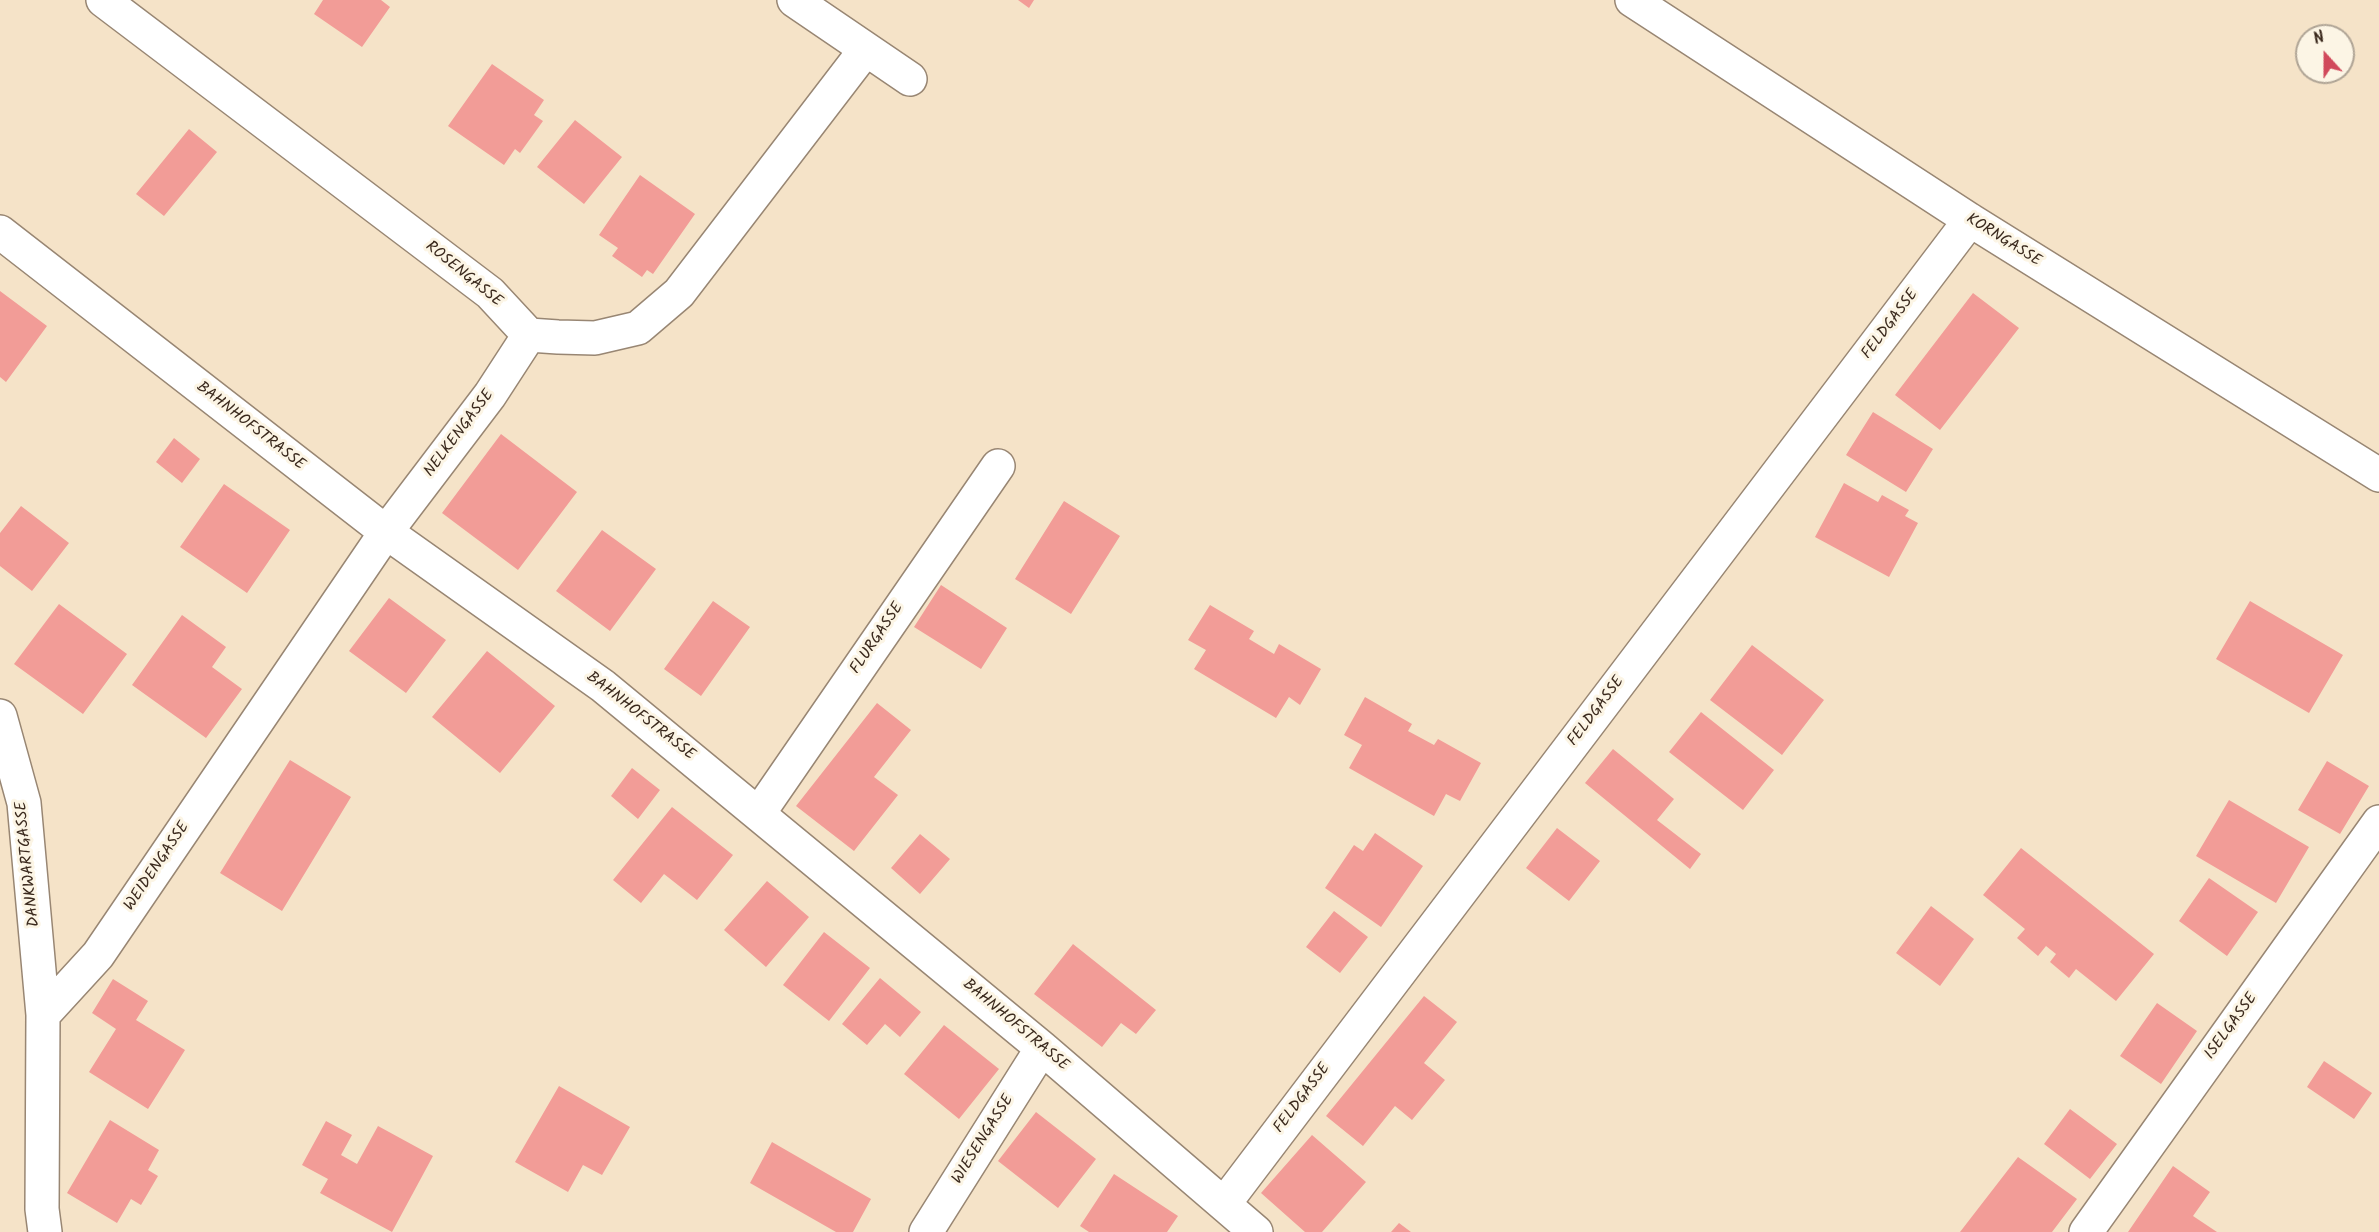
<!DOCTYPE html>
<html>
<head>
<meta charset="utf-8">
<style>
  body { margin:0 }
  #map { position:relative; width:2379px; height:1232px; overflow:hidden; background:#f5e3c8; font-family:Kalam,sans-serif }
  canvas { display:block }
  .north { position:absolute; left:2295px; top:24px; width:60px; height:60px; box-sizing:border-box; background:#fcf5e5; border:2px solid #afa495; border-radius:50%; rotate:339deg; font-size:16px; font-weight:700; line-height:24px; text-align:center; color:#3b2a1e }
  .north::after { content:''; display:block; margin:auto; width:21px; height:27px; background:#d1495b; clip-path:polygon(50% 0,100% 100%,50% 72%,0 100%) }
</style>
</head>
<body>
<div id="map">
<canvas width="2379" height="1232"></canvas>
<div class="north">N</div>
</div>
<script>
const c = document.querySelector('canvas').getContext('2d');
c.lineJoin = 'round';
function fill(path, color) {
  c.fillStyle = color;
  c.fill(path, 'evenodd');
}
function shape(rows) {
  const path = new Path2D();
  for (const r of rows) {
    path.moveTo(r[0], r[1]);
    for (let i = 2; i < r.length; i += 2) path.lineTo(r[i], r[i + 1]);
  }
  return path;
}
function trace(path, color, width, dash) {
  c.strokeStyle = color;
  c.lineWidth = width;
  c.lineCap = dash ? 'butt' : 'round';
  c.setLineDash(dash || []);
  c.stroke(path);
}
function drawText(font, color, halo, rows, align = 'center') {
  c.font = font + ' Kalam,sans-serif';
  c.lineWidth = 6;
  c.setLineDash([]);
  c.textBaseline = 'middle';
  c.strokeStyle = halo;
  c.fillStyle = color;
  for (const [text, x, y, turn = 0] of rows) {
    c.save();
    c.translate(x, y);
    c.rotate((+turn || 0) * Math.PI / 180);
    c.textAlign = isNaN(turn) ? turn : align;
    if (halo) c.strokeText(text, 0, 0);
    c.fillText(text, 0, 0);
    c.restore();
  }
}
fill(shape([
  [323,0,381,0,390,7,362,47,314,14],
  [1018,0,1034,0,1029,8],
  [492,64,544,100,534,115,543,121,520,153,515,149,504,165,448,126],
  [575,120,622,157,584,204,537,167],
  [189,129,217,152,164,216,136,194],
  [640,175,695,214,653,274,647,270,642,277,612,256,618,248,599,235],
  [0,291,47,326,6,382,0,377],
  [1973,293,2019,328,1940,430,1895,395],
  [1873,412,1933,449,1906,492,1846,455],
  [501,434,577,492,518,570,442,513],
  [174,438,200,459,182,483,156,462],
  [1844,483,1878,502,1882,495,1909,510,1905,516,1918,523,1889,577,1815,537],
  [224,484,290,530,247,593,180,547],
  [1064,501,1120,536,1071,614,1015,579],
  [21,506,69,543,32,591,0,566,0,533],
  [602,530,656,569,610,631,556,591],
  [941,585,1007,628,981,669,914,627],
  [389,598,446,640,406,693,349,651],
  [713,601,750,627,701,696,664,669],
  [2250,601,2343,655,2309,713,2216,659],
  [59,604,127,654,83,714,14,664],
  [1210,605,1254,631,1249,639,1274,654,1279,644,1321,669,1300,705,1289,697,1276,718,1194,669,1206,650,1188,640],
  [182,615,226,647,212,667,242,689,206,738,132,685],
  [1752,645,1824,700,1782,755,1710,700],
  [487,651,555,706,500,773,432,717],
  [1365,697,1412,724,1408,731,1434,745,1438,739,1481,763,1460,801,1446,794,1434,816,1349,768,1362,745,1344,735],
  [877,703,911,730,874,777,898,795,854,851,796,806],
  [1701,712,1774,770,1743,810,1669,752],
  [1613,749,1674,799,1657,820,1701,854,1690,869,1585,783],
  [290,760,351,797,282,911,220,873],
  [2327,761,2369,786,2340,834,2298,810],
  [632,768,660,790,638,819,611,796],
  [2229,800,2309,847,2276,903,2196,856],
  [672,807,733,855,697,900,664,874,641,903,613,880],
  [1557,828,1600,861,1569,901,1526,868],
  [1375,833,1423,866,1381,927,1325,888,1354,845,1363,851],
  [920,834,950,859,920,894,891,868],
  [2021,848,2154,954,2116,1001,2076,969,2069,978,2050,962,2056,954,2046,946,2038,956,2017,938,2025,929,1983,895],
  [2209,878,2258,912,2227,956,2179,921],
  [767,881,809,917,766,967,724,930],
  [1931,906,1974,939,1940,986,1896,953],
  [1334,911,1368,937,1340,973,1306,947],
  [824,932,870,968,829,1021,783,985],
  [1073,944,1156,1010,1136,1034,1121,1023,1102,1047,1034,994],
  [880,978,921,1012,900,1037,885,1024,867,1045,842,1024],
  [113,979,148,1001,136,1020,185,1050,148,1109,89,1072,116,1029,92,1013],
  [1424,996,1457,1022,1424,1063,1445,1080,1412,1120,1395,1106,1363,1146,1326,1116],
  [2157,1003,2197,1031,2161,1084,2120,1056],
  [944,1025,999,1069,959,1119,904,1074],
  [2324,1061,2372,1093,2354,1119,2307,1087],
  [559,1086,630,1127,602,1175,583,1165,568,1192,515,1162],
  [2070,1109,2117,1144,2090,1179,2044,1144],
  [1036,1112,1096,1159,1058,1208,998,1161],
  [110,1120,159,1150,148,1170,158,1176,141,1205,131,1199,117,1223,67,1193],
  [326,1121,352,1135,341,1155,357,1164,378,1126,433,1156,392,1232,320,1193,328,1179,302,1165],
  [1312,1135,1366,1182,1322,1232,1305,1232,1261,1193],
  [772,1142,871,1199,853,1232,836,1232,750,1183],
  [2018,1157,2077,1199,2052,1232,1960,1232],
  [2173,1166,2210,1192,2193,1216,2217,1232,2128,1232],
  [1114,1174,1178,1216,1167,1232,1089,1232,1080,1226],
  [1399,1223,1411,1232,1391,1232]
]), '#f29c97');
const minor = shape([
  [103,0,490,293,529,335,558,337,595,338,638,328,679,293,866,49],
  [794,0,910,79],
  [1632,0,1970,220,2379,475],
  [0,232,386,532,603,686,1042,1048,1256,1232],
  [0,716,24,803,43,1015],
  [759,813,998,466],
  [1224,1204,1970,220],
  [45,1232,42,1209,43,1015,98,955,386,532,490,395,529,335],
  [926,1232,1042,1048],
  [2086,1232,2379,822]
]);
trace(minor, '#988673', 36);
trace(minor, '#fff', 33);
drawText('16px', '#3b2a1e', '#fcf5e5', [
  ["KORNGASSE",2003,241,32],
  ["ROSENGASSE",463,275,39],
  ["FELDGASSE",1891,325,-53],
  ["BAHNHOFSTRASSE",250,427,38],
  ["NELKENGASSE",460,434,-53],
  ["FLURGASSE",878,639,-56],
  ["FELDGASSE",1597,712,-53],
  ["BAHNHOFSTRASSE",640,717,38],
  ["DANKWARTGASSE",29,864,-96],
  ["WEIDENGASSE",158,867,-56],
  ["BAHNHOFSTRASSE",1015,1026,40],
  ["ISELGASSE",2232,1027,-54],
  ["FELDGASSE",1303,1099,-53],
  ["WIESENGASSE",984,1140,-58]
]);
</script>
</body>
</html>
